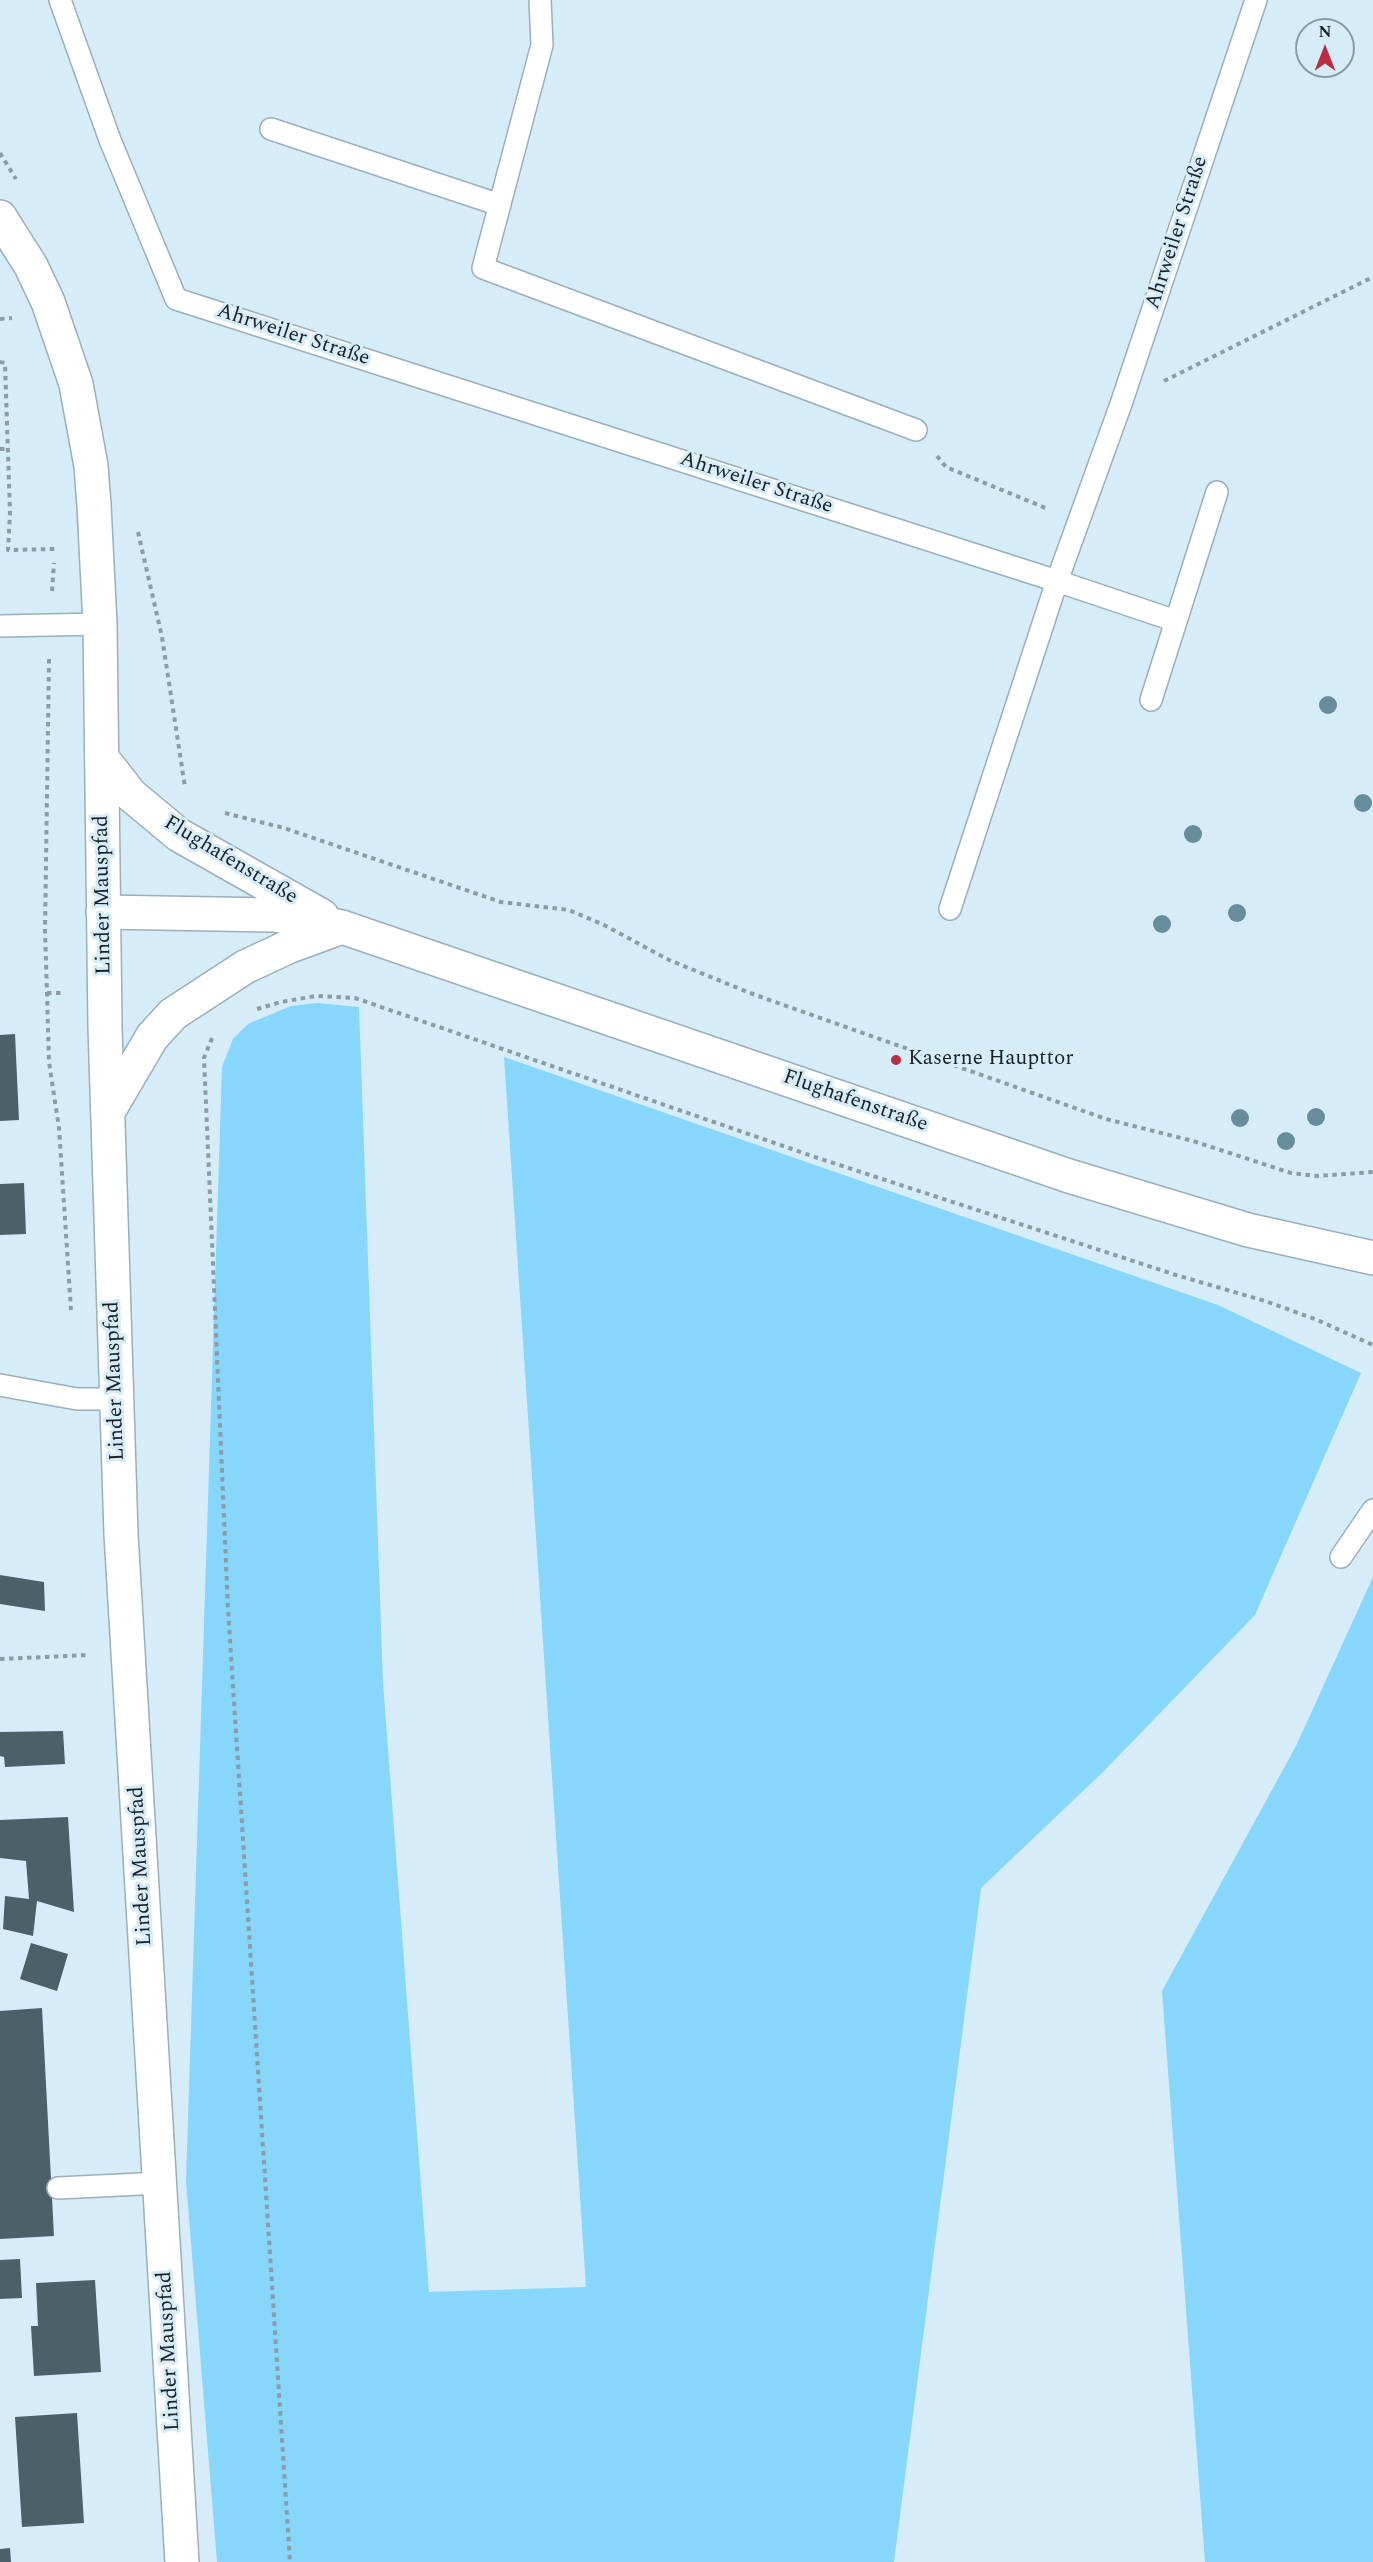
<!DOCTYPE html>
<html>
<head>
<meta charset="utf-8">
<style>
  body { margin:0 }
  #map { position:relative; width:1373px; height:2562px; overflow:hidden; background:#d6ecf8; font-family:Spectral,serif }
  canvas { display:block }
  .north { position:absolute; left:1295px; top:18px; width:60px; height:60px; box-sizing:border-box; background:#d6ecf8; border:2px solid #8a9ba4; border-radius:50%; rotate:0deg; font-size:16px; font-weight:700; line-height:24px; text-align:center; color:#192125 }
  .north::after { content:''; display:block; margin:auto; width:21px; height:27px; background:#bc2b3e; clip-path:polygon(50% 0,100% 100%,50% 72%,0 100%) }
</style>
</head>
<body>
<div id="map">
<canvas width="1373" height="2562"></canvas>
<div class="north">N</div>
</div>
<script>
const c = document.querySelector('canvas').getContext('2d');
c.lineJoin = 'round';
function fill(path, color) {
  c.fillStyle = color;
  c.fill(path, 'evenodd');
}
function shape(rows) {
  const path = new Path2D();
  for (const r of rows) {
    path.moveTo(r[0], r[1]);
    for (let i = 2; i < r.length; i += 2) path.lineTo(r[i], r[i + 1]);
  }
  return path;
}
function trace(path, color, width, dash) {
  c.strokeStyle = color;
  c.lineWidth = width;
  c.lineCap = dash ? 'butt' : 'round';
  c.setLineDash(dash || []);
  c.stroke(path);
}
function drawText(font, color, halo, rows, align = 'center') {
  c.font = font + ' Spectral,serif';
  c.lineWidth = 6;
  c.setLineDash([]);
  c.textBaseline = 'middle';
  c.strokeStyle = halo;
  c.fillStyle = color;
  for (const [text, x, y, turn = 0] of rows) {
    c.save();
    c.translate(x, y);
    c.rotate((+turn || 0) * Math.PI / 180);
    c.textAlign = isNaN(turn) ? turn : align;
    if (halo) c.strokeText(text, 0, 0);
    c.fillText(text, 0, 0);
    c.restore();
  }
}
fill(shape([
  [317,1003,359,1007,383,1683,429,2292,586,2287,504,1057,1218,1305,1361,1373,1255,1615,1103,1772,981,1888,894,2562,217,2562,186,2181,222,1067,233,1039,248,1024,291,1006],
  [1373,1577,1373,2562,1205,2562,1162,1991,1296,1746]
]), '#87d6fb');
fill(shape([
  [15,1034,19,1120,0,1121,0,1035],
  [24,1183,26,1234,0,1235,0,1184],
  [0,1575,44,1582,45,1611,0,1604],
  [63,1731,65,1764,5,1767,4,1757,0,1756,0,1732],
  [68,1817,74,1912,37,1901,33,1936,3,1929,5,1896,29,1899,26,1861,0,1858,0,1820],
  [31,1943,68,1954,57,1991,20,1979],
  [42,2008,54,2236,0,2239,0,2011],
  [20,2259,22,2298,0,2299,0,2260],
  [95,2280,101,2372,34,2376,31,2326,38,2326,36,2283],
  [77,2413,84,2523,22,2527,15,2417],
  [10,2548,11,2562,0,2562,0,2549]
]), '#4c6069');
const service = shape([
  [60,0,110,140,176,299,1057,581,1121,404,1256,0],
  [540,0,542,45,483,268,916,430],
  [271,129,500,205],
  [0,626,100,624],
  [1151,700,1217,492],
  [950,909,1057,581,1176,621],
  [0,1385,77,1399,116,1399],
  [1341,1557,1373,1510],
  [58,2188,161,2183]
]);
const minor = shape([
  [102,758,131,795,179,835,322,916],
  [103,912,272,915,310,920,342,927,1069,1176,1248,1230,1373,1258],
  [108,1112,152,1037,173,1014,245,967,290,946,342,927]
]);
const tertiary = shape([
  [0,217,31,266,48,302,76,384,91,466,94,505,100,624,105,1027,121,1534,182,2562]
]);
trace(service, '#99afb9', 24);
trace(minor, '#99afb9', 36);
trace(tertiary, '#99afb9', 36);
trace(shape([
  [0,153,16,179],
  [0,319,12,318],
  [0,362,5,363,10,513,8,550,55,549],
  [1164,381,1373,277],
  [0,449,8,449],
  [937,456,946,467,1048,509],
  [138,532,162,637,185,787],
  [52,591,54,563],
  [49,659,45,931,47,993,49,1062,59,1128,71,1310],
  [225,813,284,828,501,902,569,910,604,925,669,960,750,993,1106,1119,1193,1141,1291,1173,1317,1176,1373,1172],
  [47,993,64,993],
  [257,1009,281,1002,316,996,355,998,818,1158,1176,1275,1265,1301,1315,1319,1373,1345],
  [212,1038,204,1058,228,1609,290,2562],
  [0,1659,89,1655]
]), '#8c9ca5', 4, [4.5, 4.5]);
trace(service, '#fff', 21);
trace(minor, '#fff', 33);
trace(tertiary, '#fff', 33);
c.fillStyle = '#678d9d';
for (const [x, y] of [
  [1328,705],
  [1363,803],
  [1193,834],
  [1237,913],
  [1162,924],
  [1316,1117],
  [1240,1118],
  [1286,1141]
]) {
  c.beginPath();
  c.arc(x, y, 9, 0, 2 * Math.PI);
  c.fill();
}
for (const [x, y, r, color] of [
  [896,1060,6,"#bc2b3e"]
]) {
  const dot = new Path2D();
  dot.arc(x, y, r, 0, 2 * Math.PI);
  c.fillStyle = color;
  c.fill(dot);
  trace(dot, '#d6ecf8', 2);
}
drawText('21px', '#192125', '#d6ecf8', [
  ["Ahrweiler Straße",1178,233,-72],
  ["Ahrweiler Straße",293,336,18],
  ["Ahrweiler Straße",756,484,18],
  ["Flughafenstraße",230,861,31],
  ["Linder Mauspfad",104,895,-91],
  ["Flughafenstraße",855,1102,19],
  ["Linder Mauspfad",116,1381,-92],
  ["Linder Mauspfad",142,1866,-93],
  ["Linder Mauspfad",170,2351,-93]
]);
drawText('21px', '#192125', '#d6ecf8', [
  ["Kaserne Haupttor",908,1060]
], 'left');
</script>
</body>
</html>
